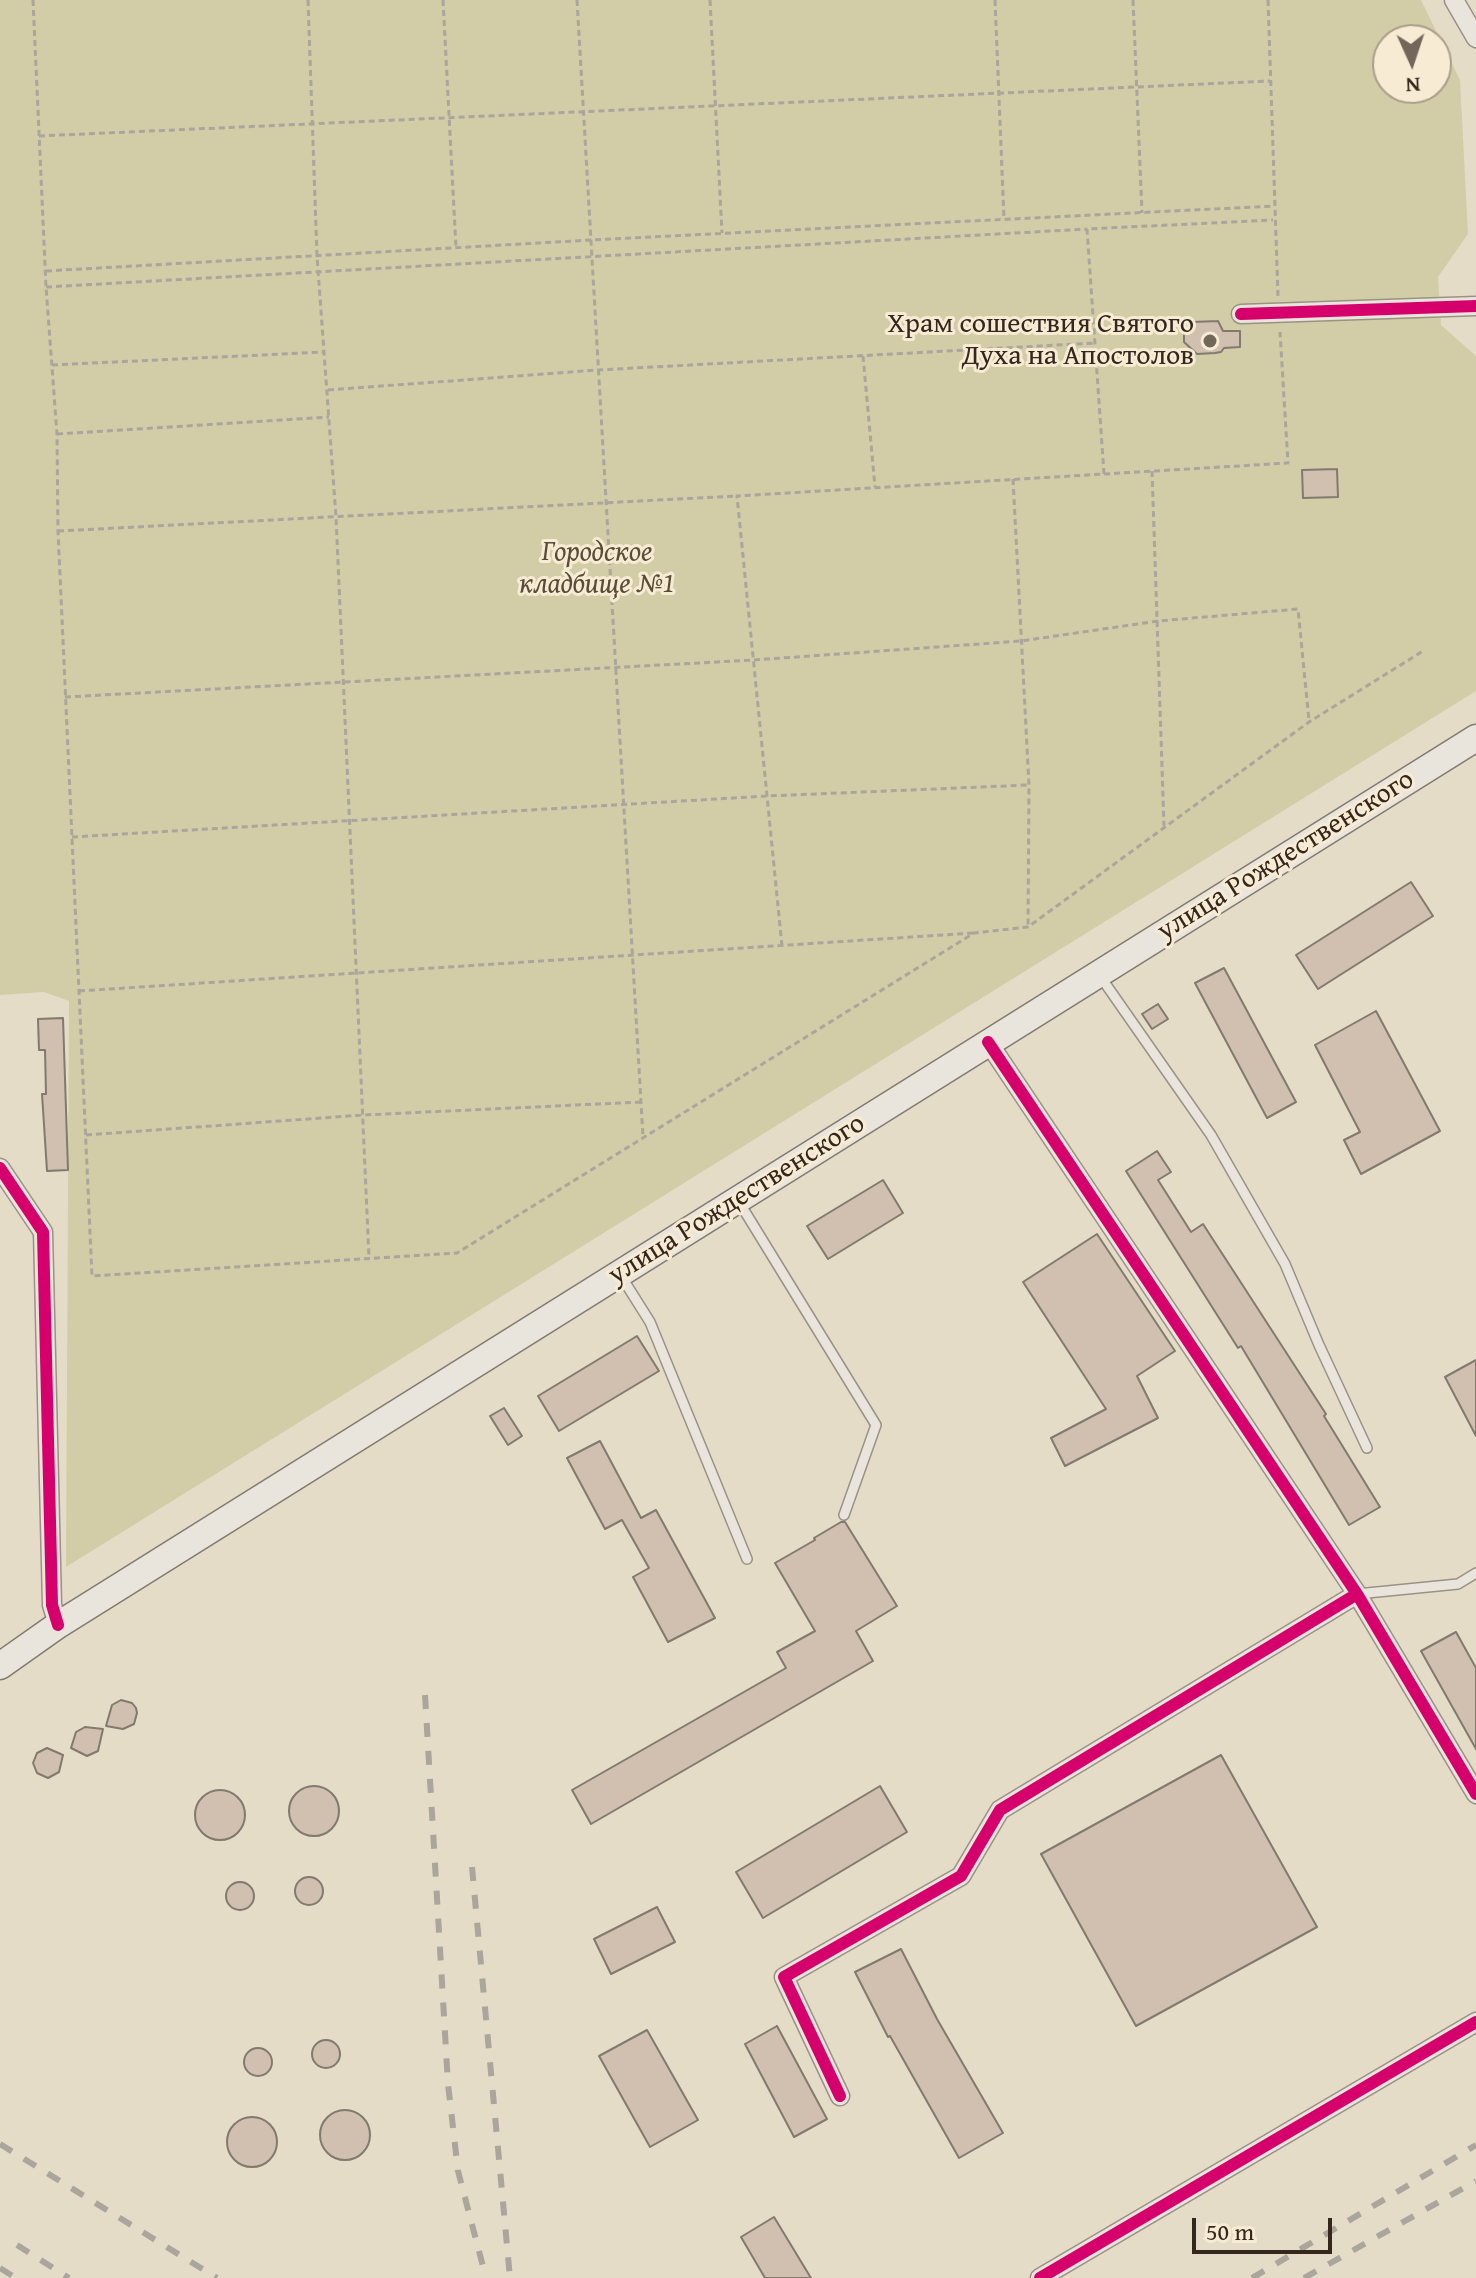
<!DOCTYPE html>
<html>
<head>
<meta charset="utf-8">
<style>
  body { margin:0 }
  #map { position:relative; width:1476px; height:2278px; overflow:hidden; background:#e5dcc8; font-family:"Gentium Book Plus",serif }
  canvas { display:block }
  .north { position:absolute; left:1372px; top:24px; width:80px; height:80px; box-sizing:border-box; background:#f7ebd3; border:2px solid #aa9d8b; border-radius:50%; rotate:177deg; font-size:22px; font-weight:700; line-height:32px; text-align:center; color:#36271e }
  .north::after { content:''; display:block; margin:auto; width:28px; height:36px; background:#73665a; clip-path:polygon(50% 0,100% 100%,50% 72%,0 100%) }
  .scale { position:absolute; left:1192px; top:2218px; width:140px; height:36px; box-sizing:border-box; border:4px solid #36271e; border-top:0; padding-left:10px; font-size:24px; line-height:28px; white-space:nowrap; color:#36271e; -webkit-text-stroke:6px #f7ebd3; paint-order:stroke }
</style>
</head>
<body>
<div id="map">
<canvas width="1476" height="2278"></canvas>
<div class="north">N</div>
<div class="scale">50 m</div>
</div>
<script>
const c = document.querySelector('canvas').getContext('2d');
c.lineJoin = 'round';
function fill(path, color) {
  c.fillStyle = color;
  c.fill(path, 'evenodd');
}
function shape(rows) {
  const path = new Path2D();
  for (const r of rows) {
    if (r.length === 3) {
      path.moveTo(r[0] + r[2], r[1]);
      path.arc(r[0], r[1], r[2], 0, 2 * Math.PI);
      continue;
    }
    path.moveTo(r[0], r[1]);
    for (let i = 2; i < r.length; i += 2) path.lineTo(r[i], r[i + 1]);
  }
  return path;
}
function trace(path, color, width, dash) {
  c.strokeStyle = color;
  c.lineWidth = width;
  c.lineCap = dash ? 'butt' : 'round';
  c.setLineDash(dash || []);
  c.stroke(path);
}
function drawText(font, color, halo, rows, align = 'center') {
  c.font = font + ' "Gentium Book Plus",serif';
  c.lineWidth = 6;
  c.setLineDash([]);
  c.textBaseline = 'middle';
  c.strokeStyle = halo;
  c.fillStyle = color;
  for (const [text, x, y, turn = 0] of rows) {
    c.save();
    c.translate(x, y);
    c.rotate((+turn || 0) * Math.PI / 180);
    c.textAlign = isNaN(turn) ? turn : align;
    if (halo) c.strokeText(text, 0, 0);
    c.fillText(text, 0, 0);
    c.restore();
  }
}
fill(shape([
  [0,0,1421,0,1460,80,1468,234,1438,277,1441,325,1476,356,1476,691,66,1567,69,1001,44,992,0,995],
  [1388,40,1436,40,1436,88,1388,88]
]), '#d2cda6');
const building = shape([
  [1218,321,1223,331,1240,331,1240,347,1224,348,1221,352,1215,353,1197,354,1184,342,1184,330,1192,328,1192,322,1218,321],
  [1337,469,1338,497,1303,498,1302,470,1337,469],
  [1411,882,1433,916,1318,989,1296,955,1411,882],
  [1224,968,1296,1102,1267,1118,1195,983,1224,968],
  [1158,1004,1168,1019,1152,1029,1142,1014,1158,1004],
  [1376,1011,1440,1131,1361,1174,1344,1140,1360,1132,1315,1045,1376,1011],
  [63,1018,68,1170,47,1171,42,1094,46,1094,45,1050,39,1050,38,1019,63,1018],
  [1157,1151,1171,1172,1158,1180,1191,1232,1203,1224,1326,1414,1324,1416,1380,1507,1349,1525,1241,1346,1238,1348,1126,1171,1157,1151],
  [883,1180,903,1213,828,1259,807,1226,883,1180],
  [1097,1234,1175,1351,1137,1376,1158,1418,1065,1466,1051,1438,1106,1409,1023,1282,1097,1234],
  [637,1336,659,1371,559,1431,538,1396,637,1336],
  [1476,1360,1476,1436,1445,1377,1476,1360],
  [504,1408,522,1436,508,1445,490,1416,504,1408],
  [600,1441,641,1518,656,1510,715,1618,668,1642,633,1577,649,1568,622,1520,605,1529,567,1458,600,1441],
  [841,1522,845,1522,897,1606,856,1631,873,1661,591,1824,572,1790,786,1668,777,1652,815,1631,775,1563,815,1540,814,1538,841,1522],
  [1456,1632,1476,1668,1476,1749,1421,1651,1456,1632],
  [121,1700,132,1703,136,1708,137,1713,134,1724,123,1729,106,1726,112,1705,121,1700],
  [85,1727,103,1729,98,1751,87,1756,71,1748,76,1732,85,1727],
  [47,1748,63,1755,59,1772,48,1778,37,1773,33,1763,37,1753,47,1748],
  [1221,1755,1317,1927,1136,2026,1041,1854,1221,1755],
  [880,1786,907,1832,763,1918,736,1872,880,1786],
  [314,1811,25],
  [220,1815,25],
  [309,1891,14],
  [240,1896,14],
  [657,1907,675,1942,611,1974,594,1939,657,1907],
  [901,1949,937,2019,1003,2133,959,2158,890,2036,888,2037,855,1972,901,1949],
  [777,2026,827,2119,794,2137,745,2044,777,2026],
  [647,2030,698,2120,650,2147,599,2056,647,2030],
  [326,2054,14],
  [258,2062,14],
  [345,2135,25],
  [252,2142,25],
  [774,2217,811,2278,765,2278,741,2237,774,2217]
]);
fill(building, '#d1bfb0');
trace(building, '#807a6f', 2);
const lane = shape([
  [1100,976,1211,1135,1285,1264,1319,1345,1367,1448],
  [739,1202,876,1425,844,1515],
  [621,1276,650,1322,747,1559],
  [1357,1594,1458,1584,1476,1573]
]);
const street = shape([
  [1454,0,1476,38],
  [1241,314,1476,306],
  [988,1042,1357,1594,1476,1794],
  [0,1168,43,1232,52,1605,58,1625],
  [840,2096,784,1977,961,1876,1000,1810,1357,1594],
  [1040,2278,1476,2022]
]);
const secondary = shape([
  [0,1666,58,1625,1476,738]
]);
trace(lane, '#999285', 12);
trace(street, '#999285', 21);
trace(secondary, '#807a6f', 29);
trace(shape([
  [33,0,46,287,57,434,58,531,92,1276,457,1253,974,933,1028,927,1309,722,1423,651],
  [308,0,317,256,336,517,369,1258],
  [443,0,456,248],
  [577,0,643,1137],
  [710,0,722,233],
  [995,0,1004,219],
  [1133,0,1142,213],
  [1268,0,1278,296],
  [39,136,1270,81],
  [46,271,591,240,1273,206],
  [46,287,1087,229],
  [863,356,875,487],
  [52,365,324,352],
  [328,390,598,370,1095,343],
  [57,434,329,417],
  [1152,471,1164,826],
  [1104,474,1087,229,1273,220],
  [1013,479,1029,785,1028,927],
  [58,531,737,496],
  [65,697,754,660,1021,641,1158,621,1298,609,1309,721],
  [72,837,767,796,1029,785],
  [782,946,737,496,1288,463,1280,332],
  [79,991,973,933],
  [86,1135,363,1115,641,1102]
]), '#aaa59d', 3, [6, 4]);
trace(lane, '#eae5dc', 9);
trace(street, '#eae5dc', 18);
trace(secondary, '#eae5dc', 26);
trace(shape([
  [425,1695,448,2084,458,2171,486,2278],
  [472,1867,510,2278],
  [0,2144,217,2278],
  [17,2245,69,2278],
  [0,2268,16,2278],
  [1252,2278,1476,2145],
  [1304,2278,1476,2181]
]), '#aaa59d', 6, [14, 14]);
trace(shape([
  [1241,314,1476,306],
  [988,1042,1357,1594,1476,1794],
  [0,1168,43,1232,52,1605,58,1625],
  [840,2096,784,1977,961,1876,1000,1810,1357,1594],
  [1040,2278,1476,2022]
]), '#d6006c', 12);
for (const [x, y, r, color] of [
  [1210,341,8,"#73665a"]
]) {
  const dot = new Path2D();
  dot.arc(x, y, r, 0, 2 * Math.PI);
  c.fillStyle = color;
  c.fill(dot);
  trace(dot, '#f7ebd3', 3);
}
drawText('28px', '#36271e', '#f7ebd3', [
  ["Храм сошествия Святого",1194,325],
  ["Духа на Апостолов",1194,357]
], 'right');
drawText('italic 28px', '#594d39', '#f7ebd3', [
  ["Городское",597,553],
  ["кладбище №1",597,585]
]);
drawText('28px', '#36271e', '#f7ebd3', [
  ["улица Рождественского",1286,856,-32],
  ["улица Рождественского",737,1200,-32]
]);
</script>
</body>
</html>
